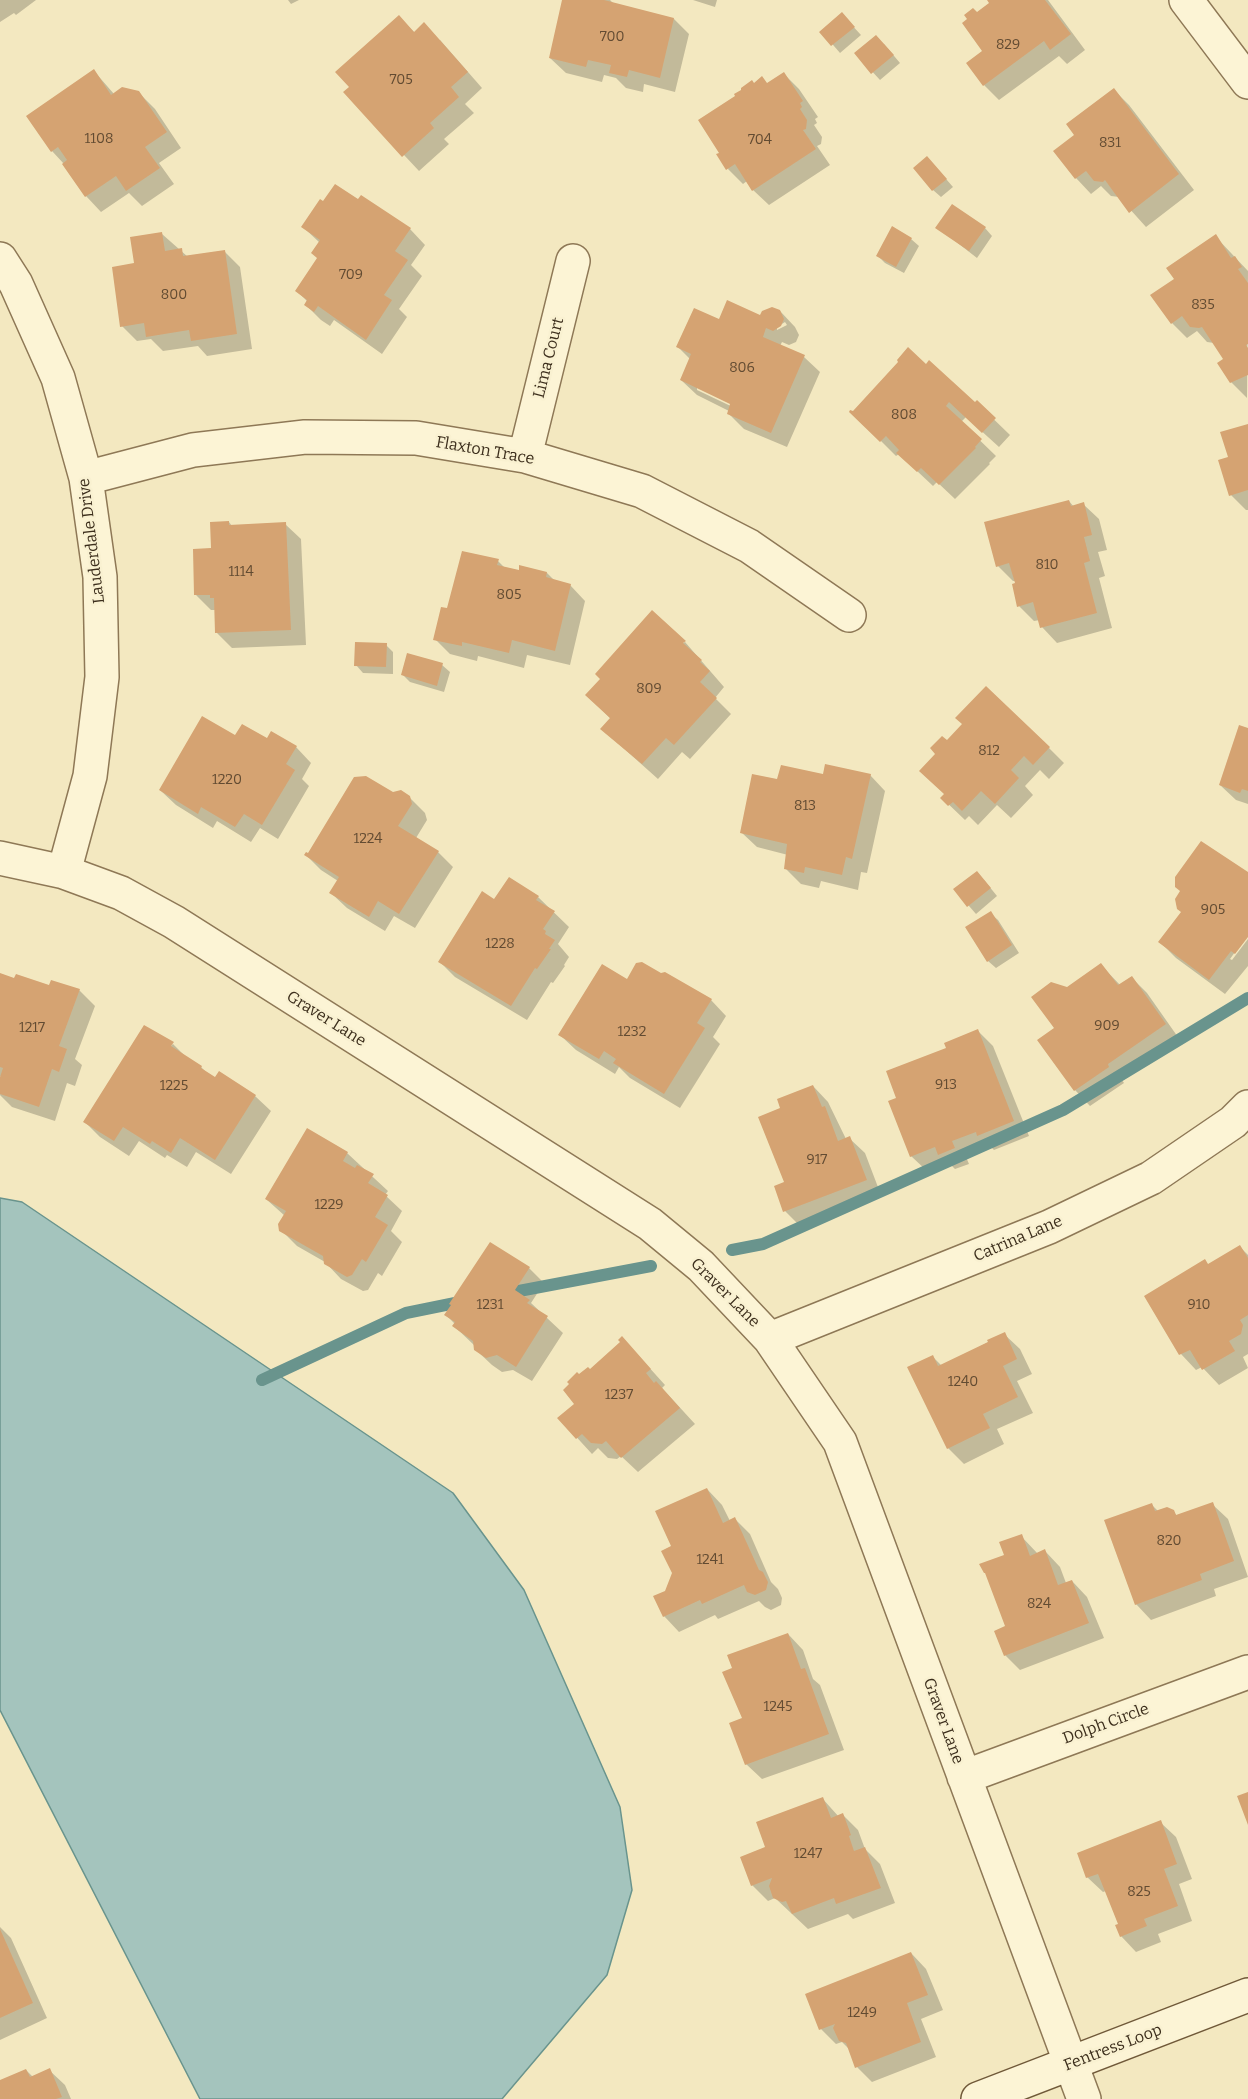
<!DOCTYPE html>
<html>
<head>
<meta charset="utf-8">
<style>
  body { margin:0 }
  canvas { display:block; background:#f3e8c0 }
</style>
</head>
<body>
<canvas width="1248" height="2099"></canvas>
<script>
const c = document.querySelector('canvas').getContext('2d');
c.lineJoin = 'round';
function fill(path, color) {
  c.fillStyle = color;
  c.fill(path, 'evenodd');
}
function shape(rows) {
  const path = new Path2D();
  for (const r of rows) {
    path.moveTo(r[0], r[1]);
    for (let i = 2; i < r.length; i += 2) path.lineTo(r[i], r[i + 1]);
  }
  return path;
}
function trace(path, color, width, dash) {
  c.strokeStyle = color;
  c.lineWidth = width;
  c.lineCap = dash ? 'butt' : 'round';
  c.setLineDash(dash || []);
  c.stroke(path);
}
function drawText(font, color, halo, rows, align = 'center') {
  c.font = font + ' Bitter,serif';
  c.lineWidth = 5;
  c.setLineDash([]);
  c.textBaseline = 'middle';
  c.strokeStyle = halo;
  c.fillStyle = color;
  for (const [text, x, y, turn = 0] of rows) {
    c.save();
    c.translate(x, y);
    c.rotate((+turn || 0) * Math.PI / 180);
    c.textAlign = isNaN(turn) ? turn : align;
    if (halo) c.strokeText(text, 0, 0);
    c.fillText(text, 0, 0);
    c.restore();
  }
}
const water = shape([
  [0,1198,22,1202,453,1493,524,1590,620,1807,632,1890,607,1975,502,2099,200,2099,0,1710,0,1198]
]);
fill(water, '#a4c4bd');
trace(water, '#69948d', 1.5);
fill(shape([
  [0,0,36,0,16,15,14,13,0,22],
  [288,0,299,0,291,4],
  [564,0,610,0,615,5,674,19,689,34,675,92,644,84,643,92,626,88,616,78,604,75,602,82,566,73,550,58],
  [693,0,717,0,715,7],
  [989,0,1048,0,1085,50,1067,64,1059,56,999,100,984,85,985,51,977,14,991,3],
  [399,17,415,33,440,40,482,88,465,104,474,113,444,139,449,144,419,171,345,92,351,87],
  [849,22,861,35,840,53,822,32],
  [884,44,900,63,880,80,856,54],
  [94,71,114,94,139,93,155,109,181,148,159,163,174,184,142,206,129,193,101,212,86,196,64,164,52,151,28,116],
  [784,74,799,89,818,117,815,119,817,123,814,125,822,137,821,144,817,146,830,165,769,205,753,190,747,181,743,184,728,169,754,84,768,84],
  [1114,90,1129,105,1194,190,1146,227,1119,197,1111,196,1101,186,1091,194,1076,178,1055,151,1077,135],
  [934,165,953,187,941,197,933,190],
  [303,227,410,229,425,245,411,265,422,276,399,309,407,317,382,354,334,320,330,326,321,320,306,305,308,302,297,291,319,258,320,243],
  [937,227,985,228,992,236,977,258],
  [162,234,188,257,225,252,240,267,252,349,207,356,198,346,163,351,151,339,137,341,122,326,136,265],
  [1215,236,1248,271,1247,398,1231,382,1219,363,1225,359,1214,343,1207,342,1197,331,1187,338,1172,323,1176,279],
  [911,239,919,246,904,273,885,263,877,255],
  [780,311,795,327,799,335,796,342,789,345,782,342,780,346,804,357,820,372,787,447,744,429,728,413,729,411,697,395,681,380,690,359,678,347,720,321,761,317],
  [785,322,787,325,777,330,777,327],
  [697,387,738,406,737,409,697,390],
  [901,362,975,404,977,403,1010,435,999,447,966,417,961,422,996,456,989,463,990,464,955,499,937,482,933,486,899,454,896,456,853,413],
  [1248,425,1248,510,1246,510,1231,495,1230,458],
  [1069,501,1074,507,1083,504,1099,519,1107,550,1098,552,1105,576,1099,578,1112,628,1057,643,1042,627,1040,620,1034,621,1019,606,1016,581,1013,581,998,566],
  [229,522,232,526,285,524,301,539,306,645,232,648,217,633,216,610,211,610,196,595],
  [498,561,505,568,520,572,547,573,555,581,570,585,585,601,570,665,527,655,524,668,478,656,477,661,450,654,435,639,449,610],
  [685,642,724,687,715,698,731,714,690,759,682,752,658,779,602,729,611,719,587,695],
  [386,645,393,652,393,674,363,673,356,665],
  [442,665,450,672,444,692,410,682,403,675],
  [1248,730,1248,804,1236,800,1220,785],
  [235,737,267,741,296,747,311,763,302,779,309,786,278,839,260,828,251,842,217,821,213,828,176,805,160,790],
  [947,742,1049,748,1064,763,1049,779,1040,770,1025,786,1033,795,1011,818,997,805,978,825,969,816,965,820,942,798,945,794],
  [870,775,885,791,867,873,861,872,858,890,821,881,819,888,801,884,786,869,788,855,757,847,741,832,778,781,824,776],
  [393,794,409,797,425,813,427,820,416,838,438,852,453,867,415,928,394,916,385,931,347,908,331,893,338,881,321,870,306,855,309,855],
  [1248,874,1248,934,1230,959,1232,960,1248,939,1248,966,1225,994,1176,958,1160,942],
  [984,880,997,896,976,914,955,890],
  [538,897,569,927,558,944,569,957,564,965,565,966,553,983,551,982,527,1020,455,977,440,962],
  [990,913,998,920,1019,953,996,968,988,961],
  [1101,965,1120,985,1131,977,1147,993,1180,1040,1122,1080,1124,1083,1090,1106,1075,1090,1039,1041,1056,1029,1067,989],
  [0,975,50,987,79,990,95,1006,75,1059,82,1065,75,1086,67,1083,55,1121,12,1107,0,1095,2,1077,0,1076],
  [627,981,711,1000,726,1016,713,1037,720,1044,680,1108,630,1078,619,1067,615,1074,576,1050,560,1035],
  [978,1031,993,1046,1029,1136,994,1150,991,1147,966,1157,969,1164,955,1169,949,1163,927,1171,911,1156,948,1049],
  [173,1044,187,1058,201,1067,210,1076,216,1079,220,1073,255,1096,271,1111,231,1174,196,1152,187,1167,167,1155,165,1158,139,1141,129,1156,100,1137,85,1122],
  [813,1086,828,1102,846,1139,849,1138,865,1153,881,1195,800,1226,785,1211,786,1183,782,1109],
  [347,1153,388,1191,385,1195,402,1211,391,1231,402,1242,382,1276,378,1273,368,1290,363,1291,341,1279,325,1262,297,1246,281,1230,285,1216,266,1199],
  [1240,1247,1248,1255,1248,1354,1243,1357,1248,1368,1219,1385,1202,1367,1196,1370,1181,1354,1146,1296,1209,1265],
  [529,1268,544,1283,531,1303,563,1333,532,1381,513,1370,502,1372,492,1365,476,1350,475,1346,454,1326,455,1324,446,1315],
  [1004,1334,1020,1349,1032,1374,1017,1381,1033,1413,997,1429,1004,1444,964,1464,948,1448,933,1357,942,1366],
  [637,1354,665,1385,662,1388,695,1424,638,1472,621,1456,617,1459,608,1458,598,1448,592,1454,559,1418,576,1404,579,1376],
  [707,1489,722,1505,730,1521,735,1519,750,1534,771,1582,778,1589,782,1598,781,1605,771,1610,765,1607,759,1601,718,1619,715,1615,679,1632,664,1616,666,1592,673,1573,673,1547],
  [1212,1504,1228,1519,1248,1577,1214,1589,1216,1596,1151,1620,1136,1604,1152,1505,1158,1511,1173,1511,1177,1516],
  [1021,1536,1038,1554,1045,1551,1060,1567,1066,1583,1072,1581,1087,1597,1104,1638,1020,1670,1005,1655,1007,1627,1005,1556],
  [788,1634,803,1650,813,1679,820,1685,844,1750,762,1779,746,1764,744,1719],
  [822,1798,839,1817,843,1815,858,1830,865,1849,880,1864,895,1903,853,1919,848,1914,808,1929,775,1898,768,1901,752,1885,767,1848],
  [1160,1822,1176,1837,1192,1879,1179,1884,1192,1921,1158,1934,1161,1942,1136,1952,1121,1936,1120,1925,1106,1891,1103,1892,1087,1877],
  [0,1927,11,1938,47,2018,0,2040],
  [911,1953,926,1969,943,2010,921,2019,936,2057,872,2082,857,2067,850,2050,842,2042,836,2044,821,2029],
  [26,2070,33,2077,49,2070,65,2085,71,2099,0,2099,0,2082]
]), '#0003');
trace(shape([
  [732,1250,763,1244,1063,1110,1248,998],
  [503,1294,651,1266],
  [262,1380,406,1313,465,1301]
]), '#69948d', 12);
fill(shape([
  [562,0,604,0,674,18,660,78,629,70,627,77,609,73,611,65,588,60,586,67,549,58],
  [987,0,1045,0,1071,34,1050,50,1044,41,983,86,966,63,982,51,962,23,967,19,964,15,973,8,977,12,989,3],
  [842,12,855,27,831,46,819,32],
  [399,15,414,32,424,22,468,72,451,87,459,97,430,123,434,128,402,157,343,92,349,87,335,72],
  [876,35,894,55,871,74,854,53],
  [94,69,111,95,122,87,139,91,167,132,145,147,160,168,126,191,116,176,85,197,62,164,67,160,58,147,51,152,26,116],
  [784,72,803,101,800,103,802,107,800,109,807,120,806,129,803,130,816,149,752,191,735,164,726,170,716,154,719,153,698,120,735,96,734,94,741,90,741,88,752,80,754,83,762,76,767,83],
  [1114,88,1179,174,1129,213,1105,180,1103,182,1094,181,1086,171,1075,179,1053,151,1074,135,1066,124],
  [927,156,947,179,932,191,913,168],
  [335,184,358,199,361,195,411,228,395,251,408,260,384,295,392,300,366,340,318,306,314,312,304,305,307,300,295,291,317,258,311,253,320,240,301,227,320,199,323,201],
  [952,204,986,227,969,251,935,228],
  [892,226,912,238,896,267,876,256],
  [162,232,165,251,182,248,183,256,225,250,237,334,191,341,189,330,146,337,144,323,120,327,112,267,134,263,130,237],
  [1216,234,1231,258,1235,256,1242,267,1238,269,1248,283,1248,344,1246,345,1248,348,1248,375,1230,383,1217,363,1223,359,1202,327,1199,328,1190,327,1182,316,1171,324,1150,295,1174,279,1166,268],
  [727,300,760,315,762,311,772,307,780,310,784,319,781,326,773,331,766,328,763,337,805,355,771,433,727,414,730,404,680,380,691,354,676,347,694,308,719,319],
  [908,347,926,364,929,360,975,402,977,400,996,418,982,433,949,402,946,406,982,439,975,447,976,448,939,485,921,468,917,472,896,453,899,450,886,436,880,442,849,412,850,410,853,411,898,362,897,360],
  [1248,424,1248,490,1229,496,1218,460,1228,457,1220,432],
  [1069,500,1071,506,1084,502,1092,535,1084,537,1090,561,1084,563,1097,613,1040,628,1033,602,1017,607,1012,584,1015,583,1009,563,996,567,984,522],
  [229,521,229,525,286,522,291,630,215,633,214,598,210,598,210,595,194,595,193,549,211,548,210,522],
  [462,551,499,559,497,565,519,570,519,565,547,572,546,577,571,584,555,651,512,640,509,653,462,642,462,646,433,640,441,607,447,608],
  [652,610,686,641,683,643,702,660,700,662,710,671,700,682,717,698,674,745,666,738,642,764,600,729,610,718,585,695,600,679,595,674],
  [355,642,387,643,386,667,354,666],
  [407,653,443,663,437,686,401,675],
  [986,686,1050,747,1033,765,1024,756,1011,770,1019,778,995,804,981,791,962,811,953,802,948,806,940,798,944,794,919,771,935,754,930,748,942,736,947,740,962,724,955,718],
  [202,716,235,735,242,724,267,738,271,731,297,746,286,764,295,770,262,825,244,814,235,827,201,807,198,814,159,790],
  [1239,725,1248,728,1248,791,1242,789,1240,793,1219,785],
  [825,764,871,774,852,859,846,857,842,875,805,867,804,873,784,869,787,844,740,833,752,774,777,779,781,765,823,774],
  [366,776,393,792,401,790,410,796,412,804,398,826,439,851,399,914,378,901,369,917,329,893,339,877,304,855,306,852,308,853,354,777],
  [1201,841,1248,872,1248,937,1235,954,1231,951,1209,980,1158,942,1181,912,1177,909,1175,899,1180,891,1175,887,1175,877],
  [977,871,991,888,967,907,953,889],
  [509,877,539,896,536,900,555,911,543,929,546,931,545,934,555,940,549,949,551,949,537,969,535,968,511,1006,438,962,482,891,494,899],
  [991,911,1012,945,987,962,965,927],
  [642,962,661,973,665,972,712,999,697,1023,705,1028,664,1094,613,1063,616,1059,604,1051,599,1059,558,1035,602,964,627,979,636,963],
  [1101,963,1118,985,1132,976,1166,1024,1108,1064,1109,1067,1074,1091,1037,1040,1054,1028,1031,997,1051,982,1067,987],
  [0,973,14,978,16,974,49,985,51,980,80,989,59,1046,67,1049,59,1072,52,1069,39,1107,0,1094,0,1077,3,1068,0,1067],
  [144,1025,174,1042,171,1046,202,1066,201,1068,215,1077,219,1071,256,1095,215,1160,180,1138,171,1153,152,1141,150,1144,123,1127,114,1141,83,1122],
  [978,1029,1014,1121,977,1136,976,1132,952,1141,955,1148,938,1155,935,1147,910,1157,888,1101,896,1098,886,1071,946,1048,944,1043],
  [813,1085,822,1107,825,1106,838,1141,850,1136,867,1180,783,1212,774,1186,784,1182,758,1117,780,1108,777,1099],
  [307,1128,348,1152,343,1161,355,1168,357,1165,374,1174,368,1183,388,1195,375,1217,388,1225,366,1262,362,1259,352,1275,347,1277,324,1264,323,1256,279,1231,278,1224,286,1211,265,1199],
  [490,1242,530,1267,515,1290,530,1300,527,1303,548,1316,516,1367,497,1355,486,1358,474,1350,473,1341,452,1326,455,1322,444,1315,451,1305,449,1304],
  [1240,1245,1248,1258,1248,1315,1240,1320,1243,1325,1241,1334,1229,1341,1235,1351,1202,1370,1190,1350,1179,1355,1144,1296,1205,1259,1208,1264],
  [1005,1332,1017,1359,1003,1366,1018,1397,983,1414,990,1428,947,1449,907,1367,933,1355,938,1366,988,1342,987,1340],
  [622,1336,651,1369,646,1373,654,1383,656,1381,680,1408,621,1458,606,1441,602,1444,591,1443,582,1434,576,1439,557,1418,574,1404,563,1390,569,1384,567,1382,577,1372,579,1374,588,1367,590,1369,620,1342,618,1340],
  [707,1488,723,1523,735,1517,759,1570,763,1572,768,1582,766,1590,755,1595,747,1592,744,1585,702,1604,700,1600,663,1617,653,1596,665,1591,672,1573,661,1551,671,1546,655,1511],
  [1213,1502,1234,1561,1200,1574,1202,1580,1135,1605,1104,1520,1152,1503,1155,1511,1167,1507,1174,1510,1176,1515],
  [1022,1534,1030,1556,1045,1549,1058,1585,1072,1580,1089,1623,1004,1656,994,1631,1005,1626,985,1573,984,1573,979,1564,1004,1555,999,1542],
  [788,1633,801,1669,805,1668,829,1734,745,1765,729,1723,742,1718,722,1672,732,1668,727,1655],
  [1248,1792,1248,1825,1237,1796],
  [823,1797,831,1818,843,1813,851,1835,849,1836,854,1851,865,1847,881,1888,836,1904,834,1898,792,1914,786,1901,782,1902,773,1898,769,1886,772,1878,751,1886,740,1857,765,1847,756,1822],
  [1161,1820,1177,1864,1164,1869,1178,1906,1144,1919,1147,1926,1120,1937,1115,1925,1118,1924,1098,1874,1086,1878,1077,1853],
  [0,1929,33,2003,0,2018],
  [911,1952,928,1995,907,2003,921,2042,855,2068,846,2043,839,2041,833,2028,835,2024,819,2030,805,1994],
  [50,2068,62,2097,56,2099,0,2099,0,2080,26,2069,30,2077]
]), '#d5a372');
const street = shape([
  [1186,0,1248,82],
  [0,259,16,284,58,378,86,478,100,577,102,677,90,776,64,872],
  [525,456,573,261],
  [86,478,193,450,305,437,416,438,525,456,642,491,749,546,849,615],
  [0,858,64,872,121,893,174,922,650,1224,701,1266,770,1339,840,1442,1084,2099],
  [770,1339,1049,1227,1151,1178,1233,1122,1248,1107],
  [964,1777,1248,1672]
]);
const secondary = shape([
  [978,2099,1248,1995]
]);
trace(street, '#8e7856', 36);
trace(secondary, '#705939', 36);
trace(street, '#fcf4d5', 33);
trace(secondary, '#fcf4d5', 33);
drawText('14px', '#624b32', null, [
  ["700",612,37],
  ["829",1008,45],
  ["705",401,80],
  ["1108",99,139],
  ["704",760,140],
  ["831",1110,143],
  ["709",351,275],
  ["800",174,295],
  ["835",1203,305],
  ["806",742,368],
  ["808",904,415],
  ["810",1047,565],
  ["1114",241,572],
  ["805",509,595],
  ["809",649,689],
  ["812",989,751],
  ["1220",227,780],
  ["813",805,806],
  ["1224",368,839],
  ["905",1213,910],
  ["1228",500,944],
  ["909",1107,1026],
  ["1217",32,1028],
  ["1232",632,1032],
  ["913",946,1085],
  ["1225",174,1086],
  ["917",817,1160],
  ["1229",329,1205],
  ["1231",490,1305],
  ["910",1199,1305],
  ["1240",963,1382],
  ["1237",619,1395],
  ["820",1169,1541],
  ["1241",710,1560],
  ["824",1039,1604],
  ["1245",778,1707],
  ["1247",808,1854],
  ["825",1139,1892],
  ["1249",862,2013]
]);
drawText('16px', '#3c2e1c', '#f9f1d1', [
  ["Lima Court",549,358,-76],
  ["Flaxton Trace",485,451,10],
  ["Lauderdale Drive",92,541,-97],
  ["Graver Lane",326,1019,32],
  ["Catrina Lane",1018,1239,-23],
  ["Graver Lane",725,1293,45],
  ["Graver Lane",943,1721,70],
  ["Dolph Circle",1106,1724,-20],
  ["Fentress Loop",1113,2048,-21]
]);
</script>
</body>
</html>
